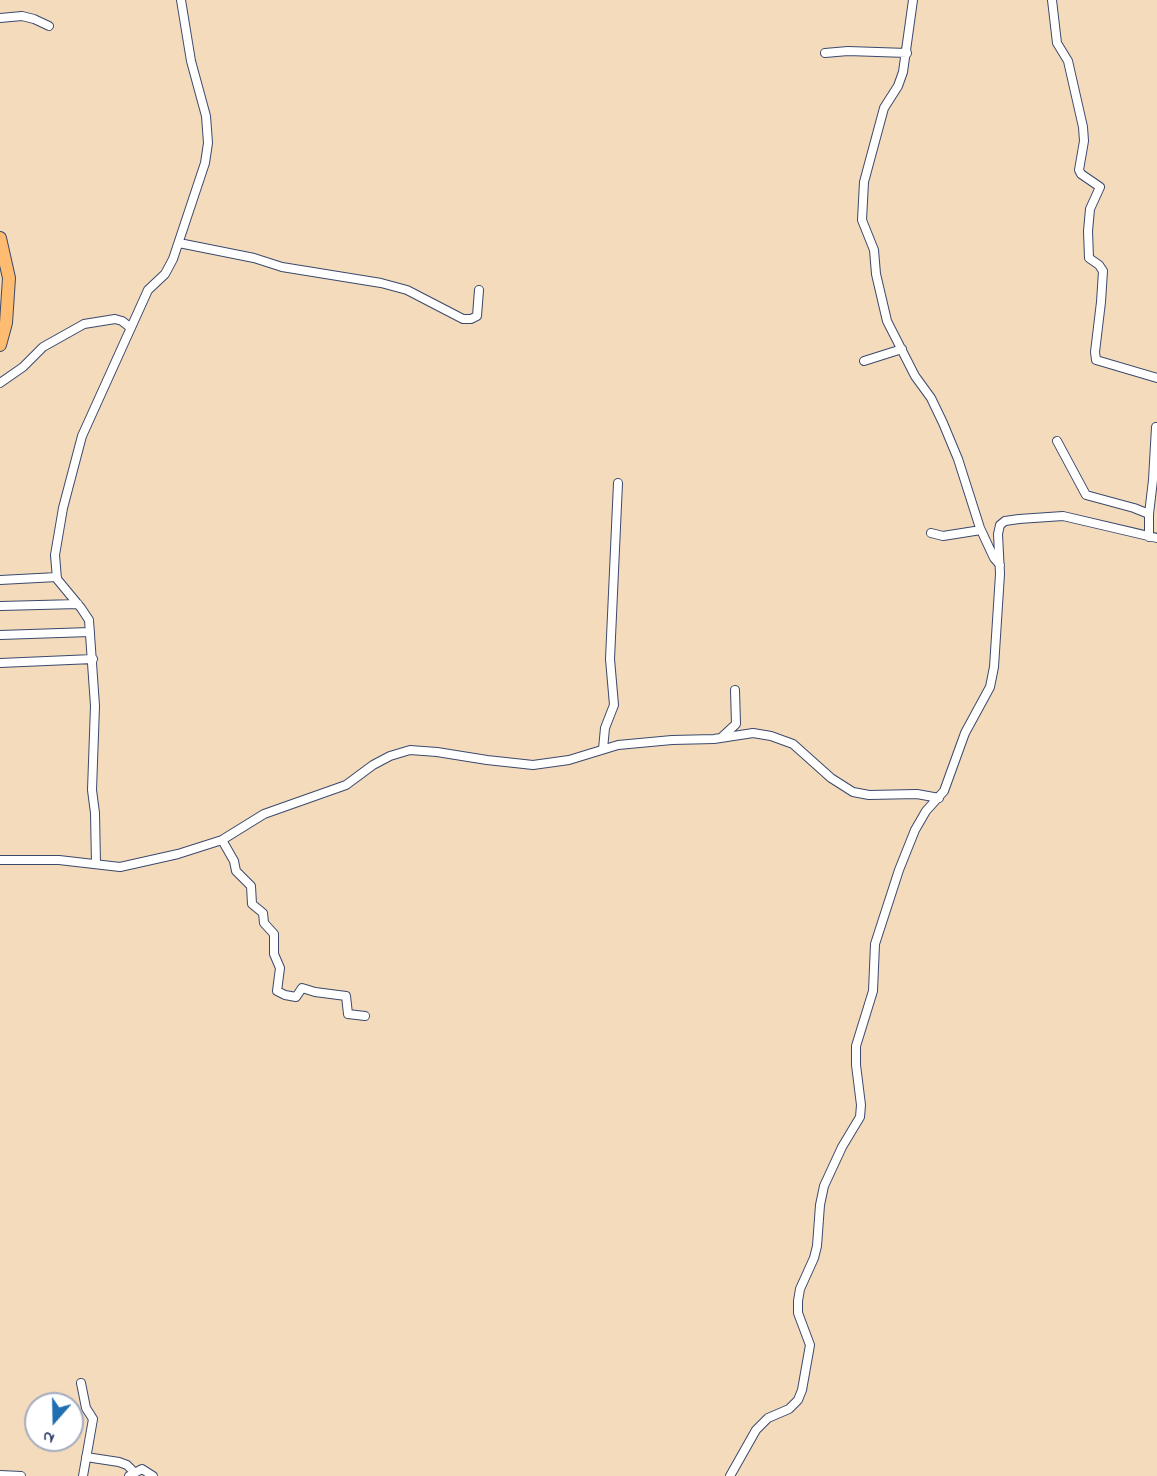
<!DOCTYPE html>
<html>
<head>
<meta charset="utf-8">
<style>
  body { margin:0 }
  #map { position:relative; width:1157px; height:1476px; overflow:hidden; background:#f3dbbc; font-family:"Indie Flower",sans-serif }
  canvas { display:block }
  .north { position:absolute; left:24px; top:1392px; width:60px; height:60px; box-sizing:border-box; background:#fff; border:2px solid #a4acbf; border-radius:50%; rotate:200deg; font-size:16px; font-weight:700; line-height:24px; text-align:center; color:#1b2f5e }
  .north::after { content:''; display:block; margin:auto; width:21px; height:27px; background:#1f6fb2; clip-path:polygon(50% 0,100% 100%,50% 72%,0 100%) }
</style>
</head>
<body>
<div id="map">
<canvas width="1157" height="1476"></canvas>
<div class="north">N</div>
</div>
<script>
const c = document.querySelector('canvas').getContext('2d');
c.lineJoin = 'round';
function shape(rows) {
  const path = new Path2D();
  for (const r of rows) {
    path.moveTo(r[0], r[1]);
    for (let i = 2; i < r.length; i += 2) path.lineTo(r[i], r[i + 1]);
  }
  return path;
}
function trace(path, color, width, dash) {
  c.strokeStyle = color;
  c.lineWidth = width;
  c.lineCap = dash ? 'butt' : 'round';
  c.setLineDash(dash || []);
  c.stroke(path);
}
const minor = shape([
  [913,0,903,72,898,86,884,108,864,182,862,220,874,250,876,274,887,321,915,376,931,398,943,423,958,459,980,528,994,558,1000,565],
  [1052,0,1057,43,1068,61,1083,127,1084,141,1079,170,1081,174,1100,187,1090,209,1088,231,1089,258,1099,265,1103,271,1101,302,1095,352,1096,360,1157,378],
  [0,18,22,16,34,19,49,26],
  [825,53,848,51,907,53],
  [179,243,254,258,282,267,381,283,407,290,463,319,471,319,477,316,479,290],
  [864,361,902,349],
  [0,383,23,367,43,347,84,324,115,319,122,321,131,328],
  [1057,441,1086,495,1134,508,1149,514],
  [931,533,943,536,981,530],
  [1149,537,1149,514,1153,480,1156,427],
  [0,580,57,577],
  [0,606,78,604],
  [0,635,90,632],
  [0,663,93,659],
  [722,737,736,724,735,690],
  [603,749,605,728,614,705,610,659,618,483],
  [222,840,234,861,236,871,251,886,252,904,263,913,264,923,274,934,274,954,280,968,277,991,285,995,296,997,302,988,315,992,346,996,348,1014,365,1016],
  [0,860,59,860,120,867,178,854,222,840,264,814,346,785,373,765,390,756,410,750,437,752,487,760,533,765,569,760,618,745,672,740,714,739,753,733,771,736,793,744,831,778,853,792,869,795,917,794,939,798],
  [96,864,95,813,92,790,95,706,89,620,81,608,57,579,55,555,63,508,82,436,148,290,165,274,173,259,205,163,208,143,206,116,191,61,181,0],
  [81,1383,86,1408,93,1419,83,1476],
  [86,1457,119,1462,127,1465,135,1473],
  [0,1475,21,1476],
  [129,1476,142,1469,153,1476],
  [730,1476,756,1430,768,1418,789,1409,798,1400,802,1390,810,1345,798,1313,798,1301,800,1289,814,1258,817,1246,820,1205,824,1186,842,1147,860,1117,861,1105,856,1065,856,1046,873,991,875,944,899,870,915,830,926,811,944,791,965,733,990,687,994,667,1000,574,998,534,1000,525,1005,521,1019,519,1063,516,1157,538]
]);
const primary = shape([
  [0,238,9,278,6,323,0,345]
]);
trace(minor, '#3b496c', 10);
trace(primary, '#3b496c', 14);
trace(minor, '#fff', 8);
trace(primary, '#fdbc70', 12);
</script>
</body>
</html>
